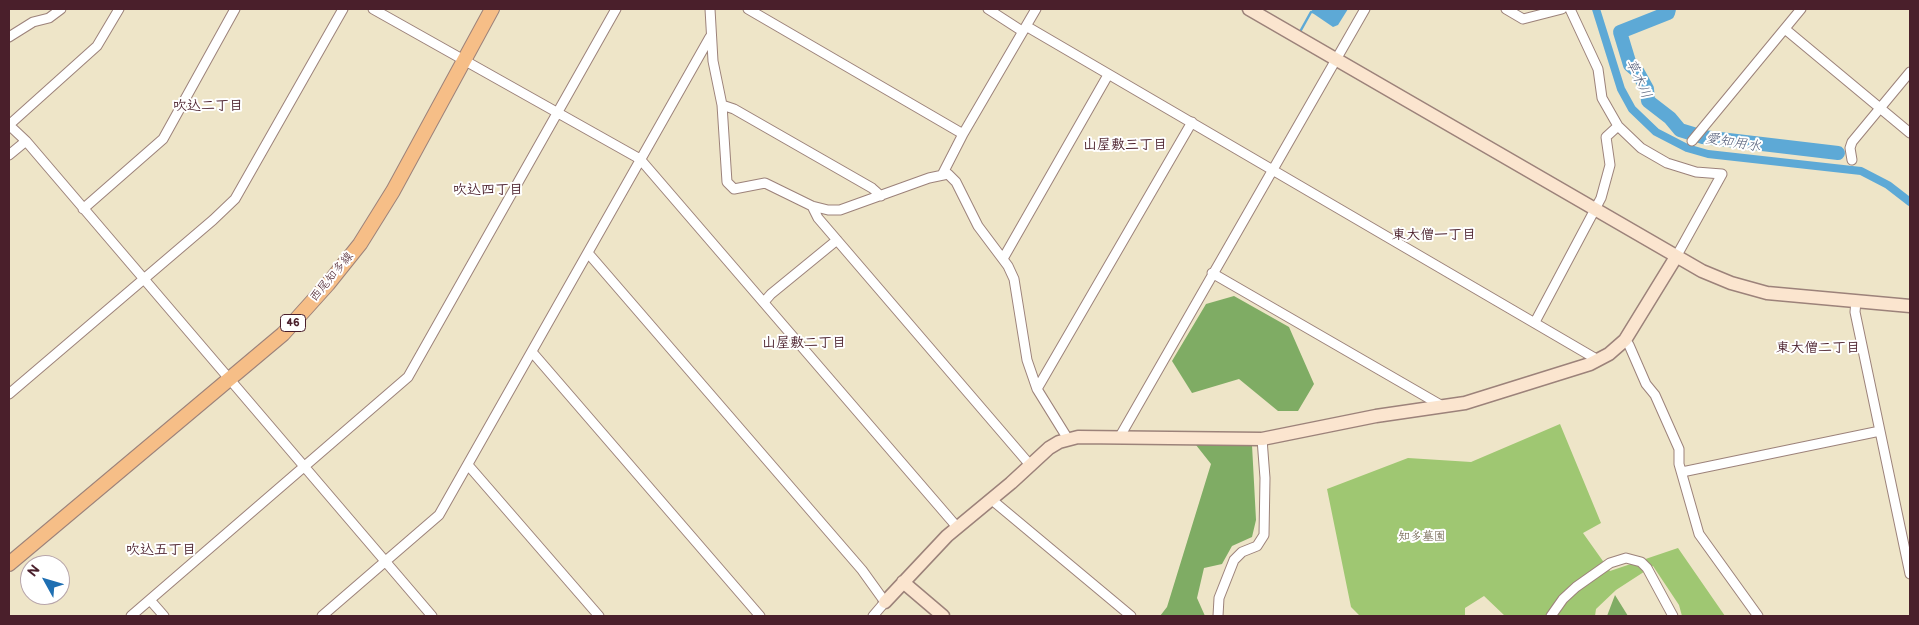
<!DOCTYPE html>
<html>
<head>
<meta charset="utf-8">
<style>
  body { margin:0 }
  #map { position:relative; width:1919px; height:625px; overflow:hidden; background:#eee5c8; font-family:"Balsamiq Sans",sans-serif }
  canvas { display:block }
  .frame { position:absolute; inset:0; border:10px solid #4a1f2b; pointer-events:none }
  .north { position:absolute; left:20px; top:555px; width:50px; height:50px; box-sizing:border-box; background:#fff; border:1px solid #b7a5aa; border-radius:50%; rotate:309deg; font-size:14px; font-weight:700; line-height:20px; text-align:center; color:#4a1f2b }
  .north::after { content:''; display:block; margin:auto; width:18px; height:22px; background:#1f6fb2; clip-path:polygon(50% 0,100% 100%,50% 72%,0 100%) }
</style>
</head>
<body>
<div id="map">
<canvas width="1919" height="625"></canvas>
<div class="frame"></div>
<div class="north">N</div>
</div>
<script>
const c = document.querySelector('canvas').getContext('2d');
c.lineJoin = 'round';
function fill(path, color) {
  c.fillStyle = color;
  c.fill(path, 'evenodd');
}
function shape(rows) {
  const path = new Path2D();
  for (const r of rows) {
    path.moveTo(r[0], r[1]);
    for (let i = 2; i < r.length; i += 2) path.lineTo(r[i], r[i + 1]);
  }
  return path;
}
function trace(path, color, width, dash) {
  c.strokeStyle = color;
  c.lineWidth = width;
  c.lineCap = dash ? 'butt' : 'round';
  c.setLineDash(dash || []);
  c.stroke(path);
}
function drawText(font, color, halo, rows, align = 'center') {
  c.font = font + ' "Balsamiq Sans","Klee One",sans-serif';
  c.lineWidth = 4;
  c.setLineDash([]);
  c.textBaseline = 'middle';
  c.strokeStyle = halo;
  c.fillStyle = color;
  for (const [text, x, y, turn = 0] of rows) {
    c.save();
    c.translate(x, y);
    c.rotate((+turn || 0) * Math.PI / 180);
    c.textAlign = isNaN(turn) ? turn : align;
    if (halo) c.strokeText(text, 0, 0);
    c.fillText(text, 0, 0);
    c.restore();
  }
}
fill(shape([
  [1560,424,1601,523,1583,533,1610,571,1678,548,1725,616,1682,616,1679,605,1653,566,1616,590,1596,609,1595,616,1505,616,1484,596,1465,608,1465,616,1360,616,1351,607,1327,489,1408,458,1471,462]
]), '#9fc772');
fill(shape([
  [1234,296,1289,327,1314,384,1298,411,1278,411,1239,379,1192,393,1172,361,1206,304],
  [1196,445,1252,445,1256,520,1252,537,1232,546,1222,564,1204,568,1197,598,1205,616,1160,616,1167,607,1211,464],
  [1615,595,1628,616,1607,616]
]), '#7fac64');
fill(shape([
  [1313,9,1348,9,1338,25,1333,27,1311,12]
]), '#5da9d6');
trace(shape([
  [1301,30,1311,12,1314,12]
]), '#5da9d6', 2.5);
trace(shape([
  [1596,9,1621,89,1632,109,1656,132,1687,148,1708,154,1861,171,1888,185,1910,202]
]), '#5da9d6', 8);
trace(shape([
  [1669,9,1668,13,1620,32,1630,65,1637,71,1647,89,1648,101,1670,118,1680,130,1703,137,1838,153]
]), '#5da9d6', 14);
const street = shape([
  [373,9,640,159,957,527],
  [710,9,713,61,722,105,727,182,734,189,765,183,812,206,828,210,840,210,929,178,948,174,956,182,978,226,1008,266,1014,279,1027,360,1037,389,1068,439],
  [748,9,963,134],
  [988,9,1022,31],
  [1506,9,1523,19,1562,9],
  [1570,9,1598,69,1602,98,1618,126,1641,148,1667,163,1696,172,1722,174,1676,257],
  [1026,26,1598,360],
  [1785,29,1910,133],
  [9,37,33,22,49,18,61,9],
  [722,105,734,109,872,188,881,196],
  [9,125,26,141,432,616],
  [9,125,97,46,119,9],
  [1692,141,1801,9],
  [9,155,26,141],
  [1852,160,1850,148,1852,142,1910,72],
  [942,175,963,134,1036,9],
  [812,206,818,218,1031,466],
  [83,209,163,139,235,9],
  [588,253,862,570,885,602,873,616],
  [1004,257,1108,75],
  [1212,273,1444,407],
  [1856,301,1855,312,1910,574],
  [764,302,771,294,837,240],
  [1535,322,1601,198,1610,165,1606,137,1618,126],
  [1625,340,1629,345,1646,384,1655,395,1679,449,1679,464,1699,534,1758,616],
  [532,352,760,616],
  [1037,389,1192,122],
  [9,394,213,220,235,199,343,9],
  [1119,438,1365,9],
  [468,465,599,616],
  [1682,472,1880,431],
  [992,500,1131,616],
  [150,600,164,616],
  [131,616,408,377,616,9],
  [322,616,439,515,710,37],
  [1218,616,1219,598,1234,560,1242,552,1257,546,1264,535,1265,478,1262,439],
  [1551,616,1563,599,1576,587,1610,563,1626,558,1641,562,1647,568,1673,616]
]);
const secondary = shape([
  [1249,9,1702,271,1731,283,1767,293,1910,306],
  [903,582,943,616],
  [885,602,947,536,1011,483,1049,448,1059,442,1078,437,1262,439,1376,416,1465,403,1590,364,1609,354,1625,340,1676,257]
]);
const primary = shape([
  [9,564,283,334,328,284,360,244,393,191,492,9]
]);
trace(street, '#9c827a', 11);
trace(secondary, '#9c827a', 15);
trace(primary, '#9c827a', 16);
trace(street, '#fff', 9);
trace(secondary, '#fbe5cf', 12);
trace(primary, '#f6be87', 14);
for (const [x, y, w] of [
  [293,323,25]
]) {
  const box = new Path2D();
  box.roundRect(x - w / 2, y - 8.5, w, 17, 4);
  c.fillStyle = '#fff';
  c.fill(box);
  trace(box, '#4a1f2b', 1);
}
drawText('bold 11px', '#4a1f2b', null, [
  ["46",293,323]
]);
drawText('12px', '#4a1f2b', '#fff', [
  ["西尾知多線",332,277,-50]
]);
drawText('12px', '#685a44', '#fff', [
  ["知多墓園",1422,537]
]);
drawText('italic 14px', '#535d78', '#fff', [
  ["草木川",1638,79,65],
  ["愛知用水",1733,143,9]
]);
drawText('bold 14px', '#4a1f2b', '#fff', [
  ["吹込二丁目",208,106],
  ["山屋敷三丁目",1125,145],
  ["吹込四丁目",488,190],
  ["東大僧一丁目",1434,235],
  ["山屋敷二丁目",804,343],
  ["東大僧二丁目",1818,348],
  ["吹込五丁目",161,550]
]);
</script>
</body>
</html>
